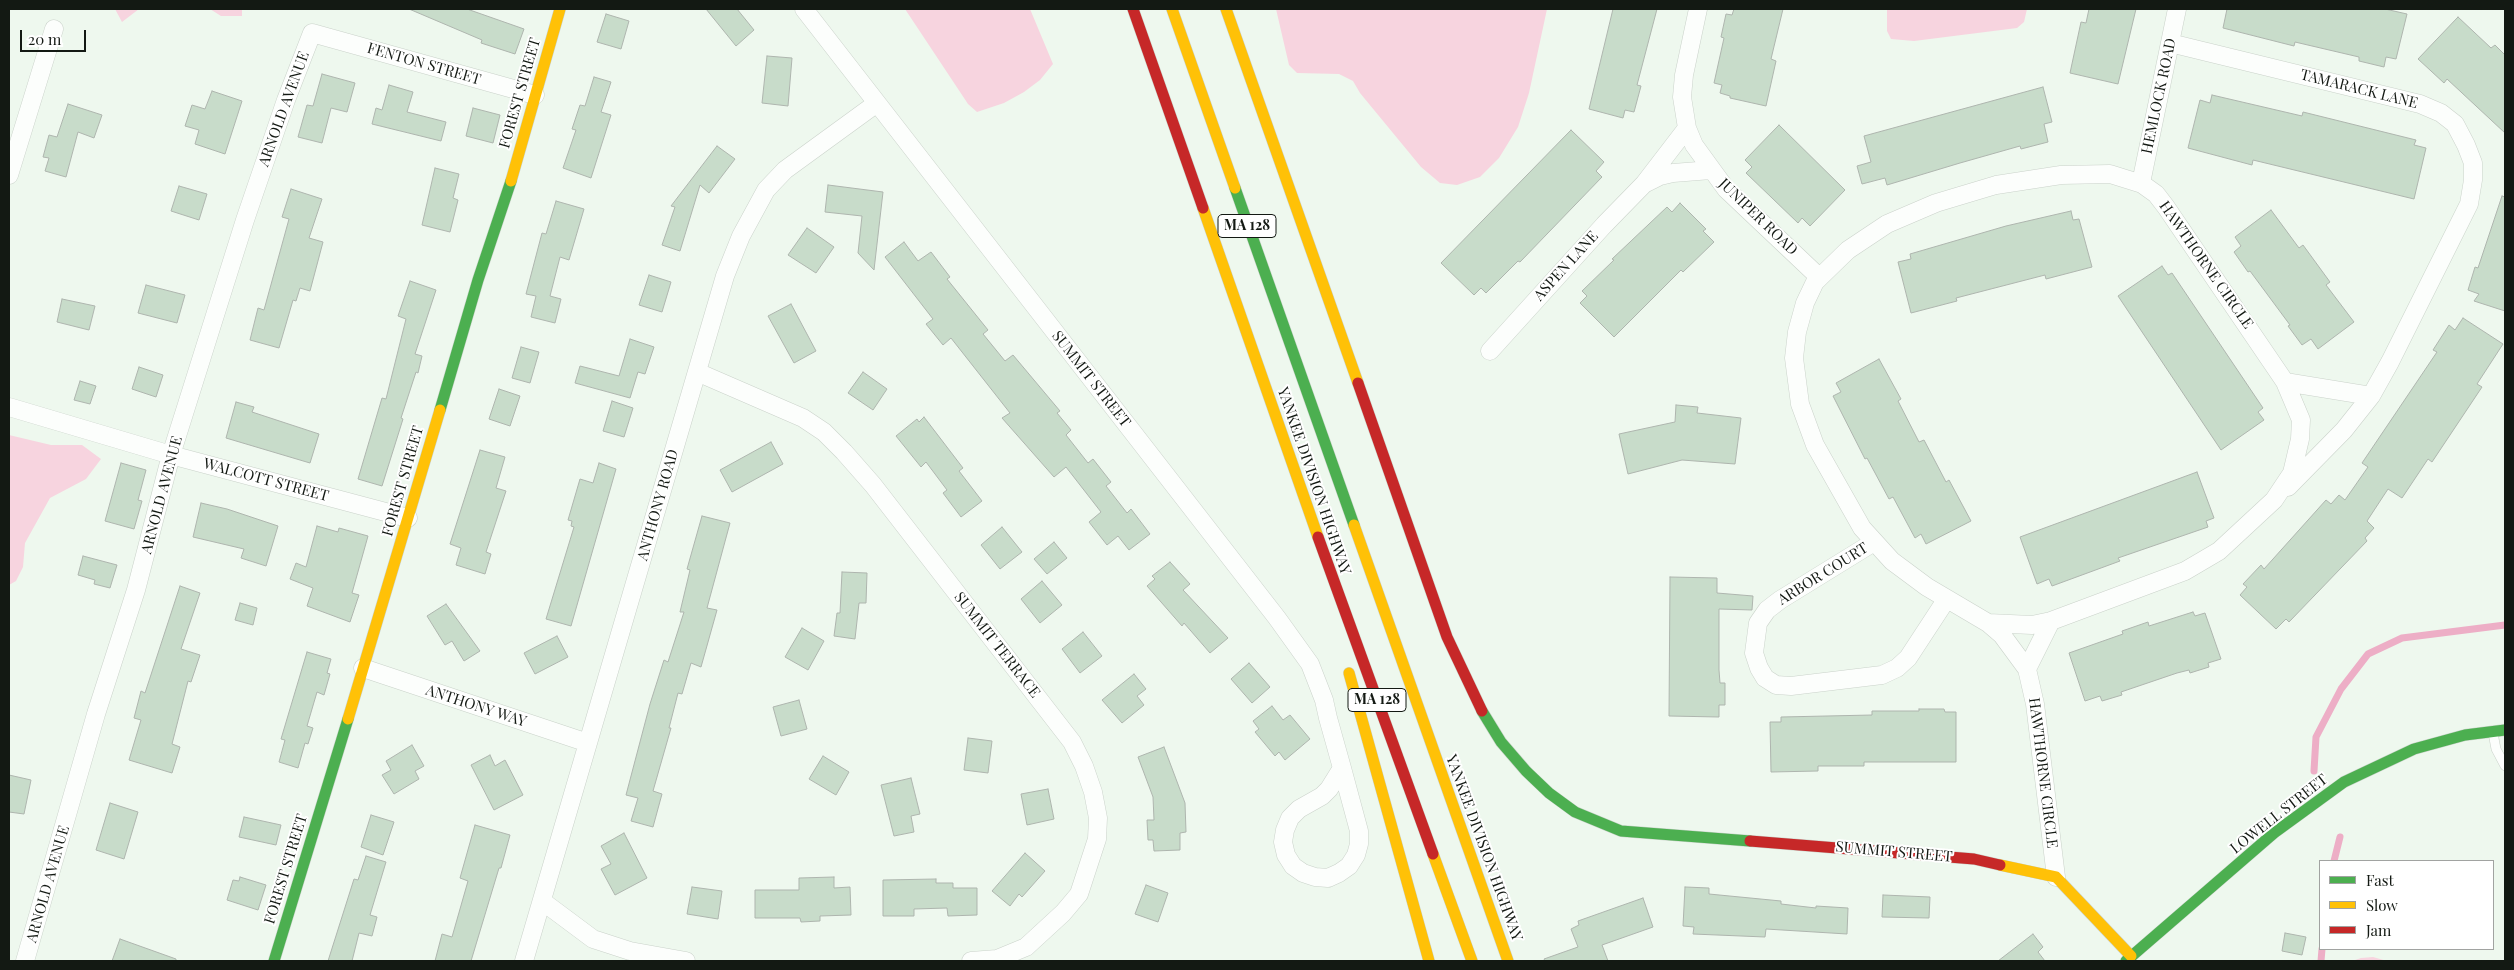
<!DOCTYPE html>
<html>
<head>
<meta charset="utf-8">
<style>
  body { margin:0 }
  #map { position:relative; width:2514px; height:970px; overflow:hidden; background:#eef8ee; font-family:"Playfair Display",serif }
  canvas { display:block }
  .frame { position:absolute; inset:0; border:10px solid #131913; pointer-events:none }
  .legend { position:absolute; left:2319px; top:860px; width:175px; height:90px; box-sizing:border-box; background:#fff; border:1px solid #a1a3a1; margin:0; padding:6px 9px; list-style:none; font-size:15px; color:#131913 }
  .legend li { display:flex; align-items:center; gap:10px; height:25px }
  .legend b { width:25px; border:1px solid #a1a3a1 }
  .scale { position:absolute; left:20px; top:30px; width:66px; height:22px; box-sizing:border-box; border:2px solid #131913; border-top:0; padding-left:6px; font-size:15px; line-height:18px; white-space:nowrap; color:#131913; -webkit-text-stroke:4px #fff; paint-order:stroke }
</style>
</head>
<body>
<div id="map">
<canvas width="2514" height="970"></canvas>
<div class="frame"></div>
<ul class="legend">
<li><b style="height:6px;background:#4caf50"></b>Fast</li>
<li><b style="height:6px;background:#ffc107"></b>Slow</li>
<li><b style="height:6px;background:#c62828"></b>Jam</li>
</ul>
<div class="scale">20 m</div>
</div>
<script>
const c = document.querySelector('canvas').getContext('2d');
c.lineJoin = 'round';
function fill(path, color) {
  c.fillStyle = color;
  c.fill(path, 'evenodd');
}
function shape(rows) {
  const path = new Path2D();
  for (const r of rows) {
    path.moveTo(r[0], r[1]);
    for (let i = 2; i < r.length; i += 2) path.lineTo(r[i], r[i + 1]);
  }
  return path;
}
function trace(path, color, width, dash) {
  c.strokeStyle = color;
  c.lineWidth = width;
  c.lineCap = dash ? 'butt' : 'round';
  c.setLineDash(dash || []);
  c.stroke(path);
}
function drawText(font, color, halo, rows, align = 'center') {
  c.font = font + ' "Playfair Display",serif';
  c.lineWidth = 4;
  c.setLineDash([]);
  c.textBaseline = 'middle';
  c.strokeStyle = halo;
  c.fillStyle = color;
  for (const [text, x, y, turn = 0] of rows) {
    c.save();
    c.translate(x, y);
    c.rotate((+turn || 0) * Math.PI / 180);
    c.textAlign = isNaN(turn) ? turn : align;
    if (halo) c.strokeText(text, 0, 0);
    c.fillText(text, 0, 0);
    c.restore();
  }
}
fill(shape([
  [115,9,139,9,122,22],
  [210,9,242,9,242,16,221,16],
  [905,9,1030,9,1053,64,1040,80,1024,92,1004,103,977,112,968,104],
  [1276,9,1547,9,1529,93,1518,127,1499,158,1480,177,1457,185,1440,183,1421,167,1360,93,1353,81,1339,74,1297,73,1289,65],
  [1887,9,2027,9,2024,22,2017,28,1914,41,1891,39,1887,31],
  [9,435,51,445,82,445,101,459,86,479,50,498,25,543,23,567,16,581,9,585],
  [2373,957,2387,961,2352,961,2361,958]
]), '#f7d4df');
trace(shape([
  [2314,771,2316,737,2341,689,2368,654,2402,638,2505,625],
  [2334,861,2340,837],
  [2321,961,2322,949]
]), '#edaec6', 7);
const building = shape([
  [409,9,467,9,524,29,515,54,481,43,482,40,409,9],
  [706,9,737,9,754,30,736,46,706,9],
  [1613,9,1657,9,1637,85,1641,86,1634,112,1625,110,1623,118,1589,109,1613,9],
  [1734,9,1783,9,1771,59,1776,61,1766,106,1730,98,1730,96,1720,93,1722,85,1714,83,1724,38,1721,37,1726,14,1732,15,1734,9],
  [2089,9,2136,9,2118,84,2070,73,2081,22,2086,23,2089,9],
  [2227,9,2385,9,2407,14,2396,59,2386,57,2384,67,2359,61,2359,57,2295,42,2294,46,2223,28,2227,9],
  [606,14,629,21,621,49,597,42,606,14],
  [2458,17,2491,48,2495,45,2505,55,2505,133,2447,79,2444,83,2418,59,2458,17],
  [767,56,792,58,788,106,762,103,767,56],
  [322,74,355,83,347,112,331,108,322,143,298,137,307,105,313,106,322,74],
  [594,77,611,82,601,112,611,115,591,178,563,168,576,130,572,129,580,105,585,106,594,77],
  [389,85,413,92,407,112,446,122,441,141,372,124,376,108,382,110,389,85],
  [2043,87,2052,122,2044,124,2048,142,2021,149,2020,146,1960,163,1887,185,1885,178,1862,184,1857,166,1871,162,1864,136,2043,87],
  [212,91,242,101,225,154,195,144,199,130,185,126,192,105,205,109,212,91],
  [2212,95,2302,116,2303,112,2416,140,2414,145,2426,148,2414,199,2253,160,2252,165,2188,148,2200,100,2210,103,2212,95],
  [68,104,102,115,94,138,78,132,66,177,45,171,49,158,43,157,49,135,57,137,68,104],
  [473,108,500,115,493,143,466,136,473,108],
  [1779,125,1845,190,1810,226,1802,218,1798,223,1746,173,1752,167,1745,160,1779,125],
  [1571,130,1604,162,1596,171,1602,177,1520,262,1518,261,1486,293,1481,288,1474,295,1441,263,1571,130],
  [717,146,735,159,709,193,700,185,680,251,662,245,675,207,671,206,717,146],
  [435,168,459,174,453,198,458,200,450,232,422,225,435,168],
  [828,185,883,192,874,270,858,253,862,216,825,212,828,185],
  [179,186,207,194,199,220,171,211,179,186],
  [291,189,322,199,309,238,323,242,310,291,300,288,296,301,293,300,279,348,250,340,258,308,264,310,289,219,282,217,291,189],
  [2502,196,2505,197,2505,311,2474,301,2479,294,2468,290,2475,267,2478,268,2502,196],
  [556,201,584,209,569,260,560,257,550,296,561,299,555,323,531,317,536,296,526,294,542,233,546,234,556,201],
  [1680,203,1706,229,1703,231,1714,242,1683,272,1681,270,1614,337,1580,303,1587,296,1582,291,1614,260,1612,259,1667,207,1672,212,1680,203],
  [2271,210,2299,248,2303,245,2330,282,2326,285,2354,322,2318,349,2311,339,2302,345,2288,326,2290,325,2250,271,2248,272,2234,252,2241,246,2235,237,2271,210],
  [2071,211,2073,220,2079,219,2092,267,2046,279,2045,275,1956,298,1957,301,1911,313,1898,262,1911,259,1910,254,2006,226,2071,211],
  [807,228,834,247,816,273,788,255,807,228],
  [904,242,918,261,931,252,950,277,947,279,988,330,983,334,1005,361,1013,355,1060,411,1057,413,1071,430,1066,435,1088,463,1093,459,1111,482,1106,486,1127,513,1131,509,1150,534,1129,550,1118,536,1107,545,1089,522,1101,512,1066,467,1054,477,1002,418,1010,413,951,338,943,345,926,324,933,319,885,257,904,242],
  [2162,266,2168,275,2172,273,2263,408,2258,412,2264,420,2221,450,2118,296,2162,266],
  [649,275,671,282,662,312,639,305,649,275],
  [410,281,436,290,415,354,422,356,418,373,416,372,401,418,403,419,382,486,358,479,382,398,386,399,406,319,398,316,410,281],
  [146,285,185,295,177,323,138,313,146,285],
  [62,299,95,306,89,330,57,322,62,299],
  [791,304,816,351,794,363,768,316,791,304],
  [2463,318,2503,344,2477,384,2482,387,2432,462,2428,459,2402,498,2388,489,2367,521,2374,528,2365,538,2367,541,2289,622,2286,619,2276,629,2240,595,2247,587,2243,584,2261,565,2264,569,2326,500,2331,504,2339,495,2345,500,2368,467,2362,463,2437,352,2433,350,2449,325,2455,330,2463,318],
  [630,339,654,347,645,374,638,372,630,398,575,383,580,366,619,376,630,339],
  [521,347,539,352,530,383,512,378,521,347],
  [1879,359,1901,399,1898,401,1919,442,1924,440,1946,482,1949,480,1971,521,1926,544,1921,534,1915,538,1893,497,1889,499,1867,458,1865,459,1833,396,1841,392,1836,383,1879,359],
  [139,367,163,375,156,397,132,389,139,367],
  [863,372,887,389,873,410,848,393,863,372],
  [80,381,96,386,90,404,74,400,80,381],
  [499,389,520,396,510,426,489,419,499,389],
  [612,401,633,408,624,437,603,431,612,401],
  [236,402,254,407,252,412,319,434,310,463,226,438,236,402],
  [1676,405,1698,407,1697,413,1741,418,1735,464,1682,460,1628,474,1619,434,1675,422,1676,405],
  [924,417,963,468,959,471,982,501,961,517,943,493,947,490,926,462,921,467,896,436,917,419,919,422,924,417],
  [771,442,783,464,732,492,720,470,771,442],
  [480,450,505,457,496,488,506,491,486,552,491,554,485,574,456,565,461,548,450,544,480,450],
  [121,463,146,470,138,500,142,501,134,529,105,521,121,463],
  [599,463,616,469,571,626,546,619,574,527,571,526,572,521,568,520,580,479,593,483,599,463],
  [2197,472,2214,518,2206,521,2208,527,2118,558,2120,561,2052,586,2049,579,2037,584,2020,537,2197,472],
  [201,503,227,509,278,526,266,566,241,558,244,549,193,537,201,503],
  [702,516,730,523,707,608,717,610,701,667,691,663,682,694,678,693,669,728,671,728,653,791,662,794,653,827,631,821,638,798,626,795,650,704,664,660,668,662,684,612,680,612,690,570,687,569,702,516],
  [317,526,338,532,339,528,368,536,352,593,359,595,350,622,307,606,313,588,290,579,296,563,306,567,317,526],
  [1002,527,1022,552,1000,569,981,545,1002,527],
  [1054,542,1067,558,1047,574,1034,559,1054,542],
  [83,556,117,565,110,588,94,584,95,580,78,575,83,556],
  [1170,562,1190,584,1183,590,1228,638,1210,653,1184,623,1182,626,1147,586,1155,579,1152,576,1170,562],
  [842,572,867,573,866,603,859,603,855,639,834,636,837,613,840,613,842,572],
  [1670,577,1717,578,1717,593,1753,596,1752,610,1719,609,1719,670,1720,683,1725,683,1725,705,1719,705,1719,717,1669,716,1670,577],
  [1042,581,1062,605,1040,623,1021,599,1042,581],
  [180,586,200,593,181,649,200,655,191,682,188,681,172,744,180,747,172,773,129,760,141,720,134,718,141,691,145,693,180,586],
  [240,603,257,608,253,625,235,620,240,603],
  [446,604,480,651,464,661,452,641,445,645,427,616,446,604],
  [2193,612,2195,616,2205,613,2221,659,2208,663,2209,667,2190,673,2189,670,2177,673,2121,692,2122,695,2102,701,2100,696,2085,701,2069,653,2123,634,2122,631,2148,622,2149,626,2193,612],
  [802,628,824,641,808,670,785,657,802,628],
  [1083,632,1102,656,1080,673,1062,649,1083,632],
  [557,636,568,657,535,674,524,653,557,636],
  [307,652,331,659,327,673,330,674,324,695,317,692,307,726,313,728,308,744,305,743,298,768,279,762,285,740,281,739,307,652],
  [1249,663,1270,687,1252,703,1231,679,1249,663],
  [1134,674,1146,689,1137,696,1144,705,1122,723,1102,700,1134,674],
  [799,700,807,729,781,736,773,707,799,700],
  [1272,706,1283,720,1290,715,1310,739,1285,760,1279,752,1275,756,1255,732,1259,729,1253,721,1272,706],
  [1919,709,1944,709,1945,712,1956,712,1956,762,1864,762,1864,766,1818,766,1818,771,1771,772,1770,722,1781,722,1781,717,1872,715,1872,711,1919,711,1919,709],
  [968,738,992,741,988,773,964,770,968,738],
  [412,745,424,766,415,771,419,779,394,794,382,775,391,770,386,761,412,745],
  [1164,747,1185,803,1186,832,1180,833,1180,850,1154,851,1153,840,1148,840,1147,820,1154,820,1153,797,1138,757,1164,747],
  [490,755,495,766,505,760,523,795,494,810,471,765,490,755],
  [823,756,849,772,836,795,809,779,823,756],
  [9,775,31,780,24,814,9,812,9,775],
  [911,778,920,814,911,816,914,832,894,836,881,785,911,778],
  [1048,789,1054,819,1027,825,1021,794,1048,789],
  [110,803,138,812,124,859,96,850,110,803],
  [371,815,394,822,383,855,361,847,371,815],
  [244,817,281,825,276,845,239,837,244,817],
  [475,825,510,835,501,868,499,868,471,961,435,961,442,934,452,937,468,881,460,878,475,825],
  [624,833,647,878,615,895,601,869,611,864,601,846,624,833],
  [1025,853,1045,871,1022,897,1019,894,1010,906,992,891,1025,853],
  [366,856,386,862,370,915,377,917,372,936,359,933,352,961,328,961,354,879,358,880,366,856],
  [240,877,266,885,258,910,227,900,233,880,239,881,240,877],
  [834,877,834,888,850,887,851,915,820,916,820,921,801,922,800,918,755,918,755,890,799,890,799,878,834,877],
  [936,879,936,883,953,883,953,888,977,888,977,915,948,916,947,908,914,909,914,916,883,916,883,880,936,879],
  [1146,885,1168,893,1158,922,1135,914,1146,885],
  [692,887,722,891,718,919,687,914,692,887],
  [1685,887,1709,888,1709,894,1781,901,1781,904,1816,908,1816,906,1848,908,1847,934,1766,929,1765,937,1693,934,1694,927,1683,926,1685,887],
  [1883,895,1930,897,1929,918,1882,917,1883,895],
  [1643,898,1653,927,1602,945,1608,961,1545,961,1544,959,1578,947,1571,929,1579,925,1578,921,1643,898],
  [2285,933,2306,937,2302,955,2282,951,2285,933],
  [2033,934,2043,947,2038,952,2045,961,1998,961,2033,934],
  [120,939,176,959,176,961,112,961,120,939]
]);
fill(building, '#c8dcca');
trace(building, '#aeb5ae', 1);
const lane = shape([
  [2493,733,2496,749,2505,766]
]);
const street = shape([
  [804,9,1277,618,1310,664,1324,700,1328,718,1342,768,1359,831,1359,844,1356,855,1349,866,1339,873,1328,878,1315,877,1303,873,1293,866,1286,855,1283,842,1285,830,1290,818,1299,809,1322,796,1329,789,1342,768],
  [1698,9,1684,75,1682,97,1687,128,1694,145,1726,189,1819,277],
  [2170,43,2420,104,2441,113,2455,124,2466,145,2473,163,2473,180,2469,204,2390,362,2371,396,2344,430,2288,487],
  [9,175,54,29],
  [1646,183,1660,176,1673,173,1711,170],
  [2141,183,2177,9],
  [1490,351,1604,225,1644,184,1687,128],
  [697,372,803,418,824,432,844,452,873,485,1072,742,1084,766,1093,792,1098,818,1097,839,1079,894,1063,913,1026,947,997,959,971,961],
  [2285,382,2371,396],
  [9,407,171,455,408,518],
  [1874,542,1780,600,1767,610,1758,623,1754,653,1759,668,1765,678,1776,685,1791,686,1882,675,1897,668,1908,658,1946,600],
  [1988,623,2032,625,2051,621],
  [363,668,588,743],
  [2027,669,2051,621,2185,571,2219,551,2274,500,2292,473,2300,439,2301,420,2285,382,2166,207,2156,194,2142,184,2110,174,2061,175,1996,185,1936,203,1887,224,1848,250,1815,282,1805,303,1797,332,1794,358,1800,404,1815,445,1862,528,1892,561,1927,587,1988,623,2002,635,2027,669,2035,704,2056,877],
  [542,901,593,939,630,951,686,961],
  [25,961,96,714,136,590,171,455,245,220,286,100,312,33,535,95],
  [524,961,725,276,741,236,766,190,785,170,877,103]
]);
const fast = shape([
  [1235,188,1354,525],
  [440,410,478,280,511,181],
  [1482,711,1501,742,1526,771,1549,793,1575,812,1621,831,1750,841],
  [274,961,348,719],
  [2126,961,2274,833,2344,782,2414,749,2465,735,2505,730]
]);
const slow = shape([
  [1172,9,1235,188],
  [1226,9,1358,383],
  [511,181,560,9],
  [1203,208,1318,537],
  [1354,525,1508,961],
  [1349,673,1429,961],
  [348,719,440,410],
  [1433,854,1472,961],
  [2000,865,2056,877,2131,956]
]);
const jam = shape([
  [1133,9,1203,208],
  [1358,383,1447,637,1482,711],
  [1318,537,1433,854],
  [1750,841,1974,859,2000,865]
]);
trace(lane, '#cad2ca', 10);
trace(street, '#cad2ca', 19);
trace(fast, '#cad2ca', 12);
trace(slow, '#cad2ca', 12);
trace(jam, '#cad2ca', 12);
trace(lane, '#fcfefc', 9);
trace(street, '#fcfefc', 18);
trace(fast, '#4caf50', 11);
trace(slow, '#ffc107', 11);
trace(jam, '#c62828', 11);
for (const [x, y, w] of [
  [1247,226,58],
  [1377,700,58]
]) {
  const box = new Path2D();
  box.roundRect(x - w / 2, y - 11.5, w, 23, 4);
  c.fillStyle = '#fff';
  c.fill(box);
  trace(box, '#131913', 1);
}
drawText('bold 14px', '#131913', null, [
  ["MA 128",1247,226],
  ["MA 128",1377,700]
]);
drawText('15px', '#131913', '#fff', [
  ["FENTON STREET",424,64,16],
  ["TAMARACK LANE",2359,89,14],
  ["FOREST STREET",520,93,-74],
  ["HEMLOCK ROAD",2159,96,-78],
  ["ARNOLD AVENUE",284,109,-70],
  ["JUNIPER ROAD",1758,217,44],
  ["HAWTHORNE CIRCLE",2206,265,55],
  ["ASPEN LANE",1566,266,-48],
  ["SUMMIT STREET",1091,379,52],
  ["WALCOTT STREET",266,480,15],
  ["FOREST STREET",403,481,-74],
  ["YANKEE DIVISION HIGHWAY",1314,481,71],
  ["ARNOLD AVENUE",162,495,-75],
  ["ANTHONY ROAD",658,505,-74],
  ["ARBOR COURT",1823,574,-32],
  ["SUMMIT TERRACE",997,645,52],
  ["ANTHONY WAY",476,706,18],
  ["HAWTHORNE CIRCLE",2043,773,83],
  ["LOWELL STREET",2279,814,-38],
  ["YANKEE DIVISION HIGHWAY",1484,848,70],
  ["SUMMIT STREET",1894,852,5],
  ["FOREST STREET",286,869,-73],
  ["ARNOLD AVENUE",48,884,-74]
]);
</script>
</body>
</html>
